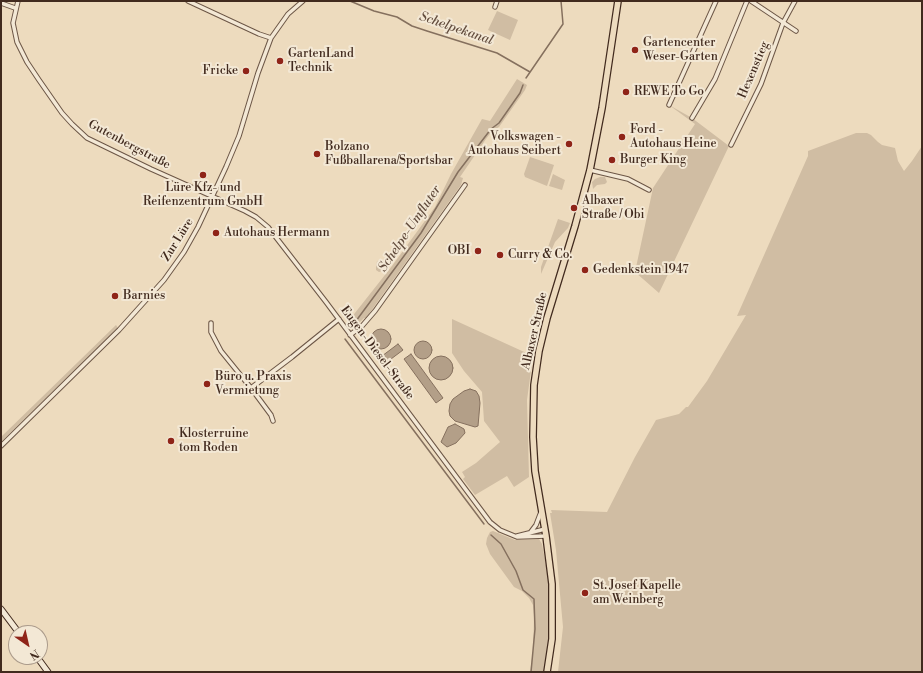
<!DOCTYPE html>
<html>
<head>
<meta charset="utf-8">
<style>
  body { margin:0 }
  #map { position:relative; width:923px; height:673px; overflow:hidden; background:#eddbbe; font-family:"Libre Bodoni",serif }
  canvas { display:block }
  .frame { position:absolute; inset:0; border:2px solid #412a1e; pointer-events:none }
  .north { position:absolute; left:8px; top:625px; width:40px; height:40px; box-sizing:border-box; background:#f3e8d5; border:1px solid #ac9c8c; border-radius:50%; rotate:146deg; font-size:11px; font-weight:700; line-height:16px; text-align:center; color:#412a1e }
  .north::after { content:''; display:block; margin:auto; width:14px; height:18px; background:#8f2418; clip-path:polygon(50% 0,100% 100%,50% 72%,0 100%) }
</style>
</head>
<body>
<div id="map">
<canvas width="923" height="673"></canvas>
<div class="frame"></div>
<div class="north">N</div>
</div>
<script>
const c = document.querySelector('canvas').getContext('2d');
c.lineJoin = 'round';
function fill(path, color) {
  c.fillStyle = color;
  c.fill(path, 'evenodd');
}
function shape(rows) {
  const path = new Path2D();
  for (const r of rows) {
    if (r.length === 3) {
      path.moveTo(r[0] + r[2], r[1]);
      path.arc(r[0], r[1], r[2], 0, 2 * Math.PI);
      continue;
    }
    path.moveTo(r[0], r[1]);
    for (let i = 2; i < r.length; i += 2) path.lineTo(r[i], r[i + 1]);
  }
  return path;
}
function trace(path, color, width, dash) {
  c.strokeStyle = color;
  c.lineWidth = width;
  c.lineCap = dash ? 'butt' : 'round';
  c.setLineDash(dash || []);
  c.stroke(path);
}
function drawText(font, color, halo, rows, align = 'center') {
  c.font = font + ' "Libre Bodoni",serif';
  c.lineWidth = 4;
  c.setLineDash([]);
  c.textBaseline = 'middle';
  c.strokeStyle = halo;
  c.fillStyle = color;
  for (const [text, x, y, turn = 0] of rows) {
    c.save();
    c.translate(x, y);
    c.rotate((+turn || 0) * Math.PI / 180);
    c.textAlign = isNaN(turn) ? turn : align;
    if (halo) c.strokeText(text, 0, 0);
    c.fillText(text, 0, 0);
    c.restore();
  }
}
fill(shape([
  [497,11,518,20,510,40,488,30],
  [517,79,527,85,525,90,499,127,492,131,486,139,460,177,463,178,461,185,366,318,364,318,356,326,351,324,351,318,392,266,435,207,451,174,482,119,490,121],
  [669,105,692,118,729,146,659,293,635,272,653,188,695,124],
  [856,133,867,133,871,135,878,142,882,145,895,148,898,161,904,171,912,161,922,146,922,672,558,672,563,627,556,550,550,513,552,513,551,510,607,512,635,457,656,420,679,414,686,407,688,407,707,381,746,315,737,316,808,156,808,151],
  [530,157,554,165,547,186,525,177,524,174],
  [553,174,565,180,562,190,549,186],
  [600,177,605,177,607,182,605,184,597,185,593,189,592,182,595,179],
  [558,219,570,223,568,228,555,242,541,274,541,267],
  [382,260,387,262,388,264,382,271,379,272,376,270,376,267,377,261],
  [452,319,533,356,527,400,529,477,514,487,507,476,475,495,463,479,465,477,462,472,476,463,500,442,484,421,482,392,464,371,452,353],
  [116,325,118,328,1,442,1,437],
  [493,531,515,540,539,539,542,544,548,576,549,616,548,644,544,672,530,672,533,651,534,617,533,605,529,598,522,591,514,587,490,554,486,544,487,538,490,532]
]), '#d0bda3');
const water = shape([
  [381,339,10],
  [423,350,9],
  [398,344,403,350,387,362,382,356,398,344],
  [411,354,443,398,436,403,404,359,411,354],
  [441,368,12],
  [470,389,476,391,479,396,480,403,478,426,475,427,455,421,450,416,449,411,450,404,453,399,464,391,470,389],
  [455,424,464,429,465,433,456,443,447,447,441,442,448,427,455,424]
]);
fill(water, '#b39f88');
trace(water, '#85705e', 1);
trace(shape([
  [350,1,374,11,397,17,412,26,427,31,497,53,530,72],
  [526,78,563,24,561,1],
  [353,325,421,233,458,172,491,129,499,123,520,93,523,85],
  [345,339,484,524],
  [491,535,501,544,516,571,523,590,534,599,535,629,531,672]
]), '#85705e', 1.5);
const street = shape([
  [18,1,13,23,17,42,27,62,39,80,62,113,72,124,87,138,151,169,245,211,256,217,268,227,326,302,490,522,500,530,517,537,546,536],
  [188,1,259,34,271,38],
  [751,1,796,31],
  [1,3,15,8],
  [495,7,497,1],
  [669,105,716,1],
  [692,118,715,79,747,1],
  [731,145,761,84,783,23,795,1],
  [590,170,628,179,649,190],
  [211,323,211,332,221,351,251,388],
  [350,335,362,326,375,311,465,185],
  [273,421,271,415,251,388,292,357,339,319],
  [1,446,119,330,164,280,184,252,198,227,226,167,239,136,258,73,271,38,288,14,303,1],
  [530,533,536,525,541,512],
  [517,536,545,529]
]);
const secondary = shape([
  [1,609,19,633],
  [37,657,48,672]
]);
const primary = shape([
  [547,672,552,639,552,584,546,536,535,471,533,437,534,385,539,351,547,318,575,226,590,170,602,108,618,1]
]);
trace(street, '#6c5646', 5.5);
trace(secondary, '#412a1e', 7);
trace(primary, '#412a1e', 8);
trace(street, '#f3e8d5', 3.5);
trace(secondary, '#f3e8d5', 5);
trace(primary, '#eddbbe', 5.5);
for (const [x, y, r, color] of [
  [635,50,4,"#8f2418"],
  [280,61,4,"#8f2418"],
  [246,71,4,"#8f2418"],
  [626,92,4,"#8f2418"],
  [622,137,4,"#8f2418"],
  [569,144,4,"#8f2418"],
  [317,154,4,"#8f2418"],
  [612,160,4,"#8f2418"],
  [203,175,4,"#8f2418"],
  [574,208,4,"#8f2418"],
  [216,233,4,"#8f2418"],
  [478,251,4,"#8f2418"],
  [500,255,4,"#8f2418"],
  [585,270,4,"#8f2418"],
  [115,296,4,"#8f2418"],
  [207,384,4,"#8f2418"],
  [171,441,4,"#8f2418"],
  [585,593,4,"#8f2418"]
]) {
  const dot = new Path2D();
  dot.arc(x, y, r, 0, 2 * Math.PI);
  c.fillStyle = color;
  c.fill(dot);
  trace(dot, '#f3e8d5', 1.5);
}
drawText('12px', '#412a1e', '#f3e8d5', [
  ["Gartencenter",643,43],
  ["Weser-Garten",643,57],
  ["GartenLand",288,54],
  ["Technik",288,68],
  ["Fricke",238,71,"right"],
  ["REWE To Go",634,92],
  ["Ford -",630,130],
  ["Autohaus Heine",630,144],
  ["Volkswagen -",561,137,"right"],
  ["Autohaus Seibert",561,151,"right"],
  ["Bolzano",325,147],
  ["Fußballarena/Sportsbar",325,161],
  ["Burger King",620,160],
  ["Lüre Kfz- und",203,188,"center"],
  ["Reifenzentrum GmbH",203,202,"center"],
  ["Albaxer",582,201],
  ["Straße / Obi",582,215],
  ["Autohaus Hermann",224,233],
  ["OBI",470,251,"right"],
  ["Curry & Co.",508,255],
  ["Gedenkstein 1947",593,270],
  ["Barnies",123,296],
  ["Büro u. Praxis",215,377],
  ["Vermietung",215,391],
  ["Klosterruine",179,434],
  ["tom Roden",179,448],
  ["St. Josef Kapelle",593,586],
  ["am Weinberg",593,600]
], 'left');
drawText('12px', '#412a1e', '#f3e8d5', [
  ["Hexenstieg",754,70,-67],
  ["Gutenbergstraße",129,145,28],
  ["Zur Lüre",178,240,-58],
  ["Albaxer Straße",535,331,-77],
  ["Eugen-Diesel-Straße",377,353,53]
]);
drawText('italic 13px', '#634d3e', '#f3e8d5', [
  ["Schelpekanal",456,29,19],
  ["Schelpe-Umfluter",410,229,-56]
]);
</script>
</body>
</html>
